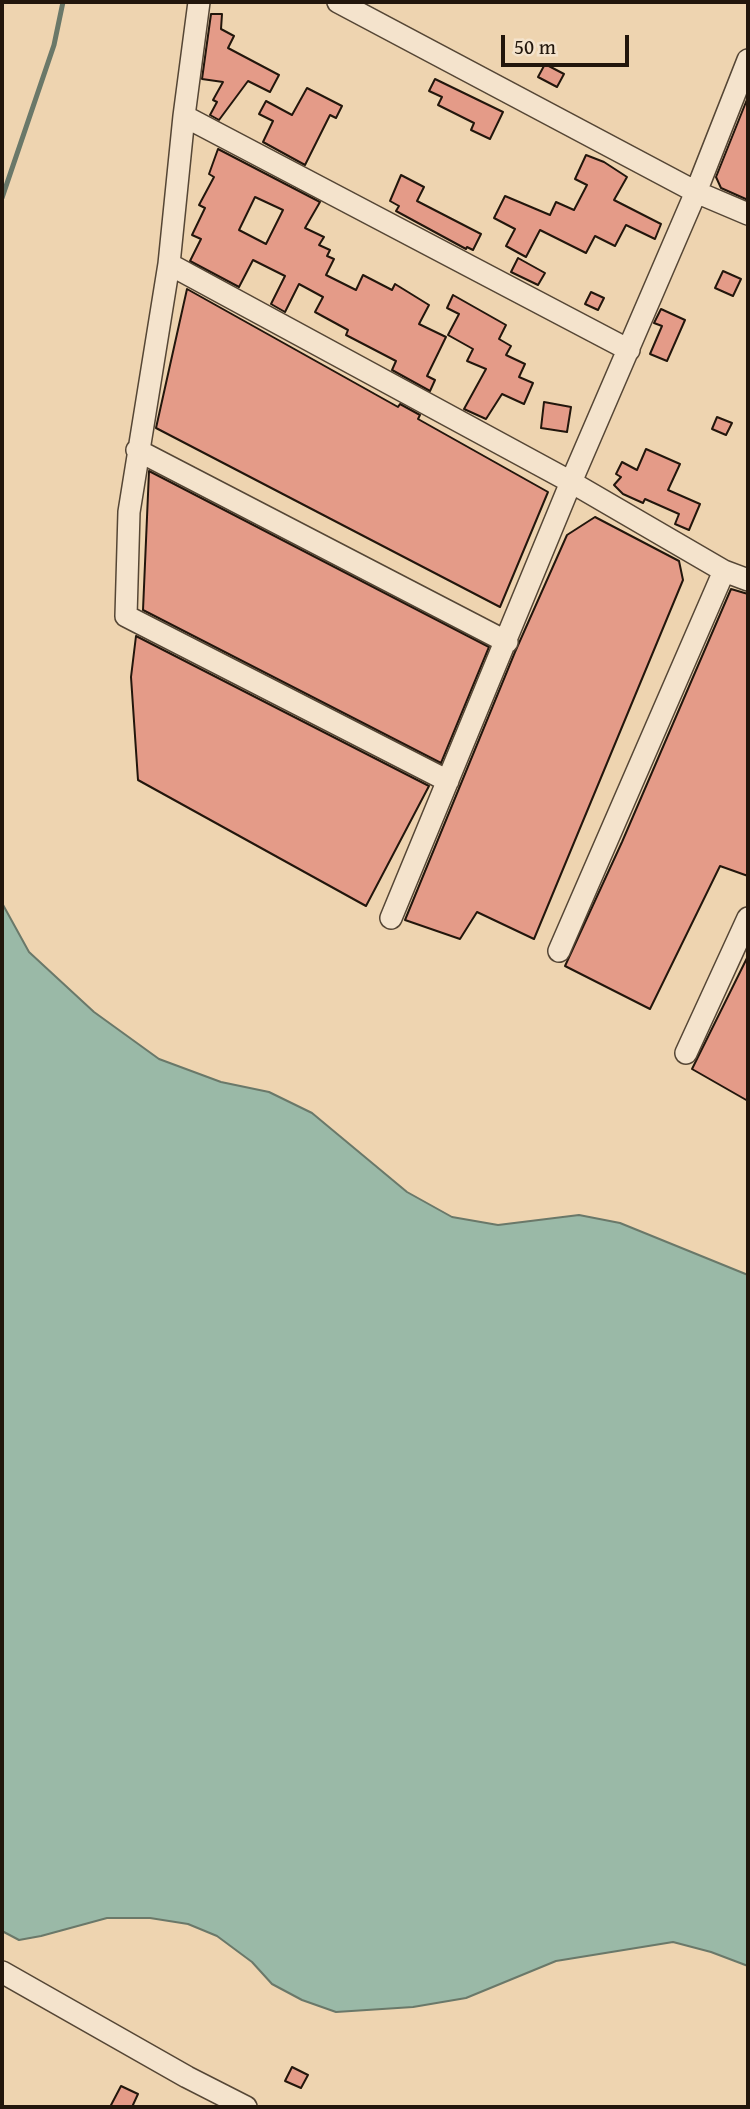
<!DOCTYPE html>
<html>
<head>
<meta charset="utf-8">
<style>
  body { margin:0 }
  #map { position:relative; width:750px; height:2109px; overflow:hidden; background:#eed4b0; font-family:"Gentium Book Plus",serif }
  canvas { display:block }
  .frame { position:absolute; inset:0; border:4px solid #22160c; pointer-events:none }
  .scale { position:absolute; left:501px; top:35px; width:128px; height:32px; box-sizing:border-box; border:4px solid #22160c; border-top:0; padding-left:9px; font-size:21px; line-height:24px; white-space:nowrap; color:#22160c; -webkit-text-stroke:5px #f4e3cc; paint-order:stroke }
</style>
</head>
<body>
<div id="map">
<canvas width="750" height="2109"></canvas>
<div class="frame"></div>
<div class="scale">50 m</div>
</div>
<script>
const c = document.querySelector('canvas').getContext('2d');
c.lineJoin = 'round';
function fill(path, color) {
  c.fillStyle = color;
  c.fill(path, 'evenodd');
}
function shape(rows) {
  const path = new Path2D();
  for (const r of rows) {
    path.moveTo(r[0], r[1]);
    for (let i = 2; i < r.length; i += 2) path.lineTo(r[i], r[i + 1]);
  }
  return path;
}
function trace(path, color, width, dash) {
  c.strokeStyle = color;
  c.lineWidth = width;
  c.lineCap = dash ? 'butt' : 'round';
  c.setLineDash(dash || []);
  c.stroke(path);
}
const water = shape([
  [2,903,29,952,94,1012,159,1059,221,1082,269,1092,312,1113,407,1192,452,1217,498,1225,579,1215,620,1223,748,1275,748,1966,711,1952,673,1942,556,1961,466,1998,413,2007,336,2012,302,2000,272,1984,252,1962,217,1936,188,1924,150,1918,107,1918,41,1936,19,1940,2,1931,2,903]
]);
fill(water, '#9ab9a7');
trace(water, '#6a7869', 2);
trace(shape([
  [2,198,54,45,63,2]
]), '#6a7869', 5);
const building = shape([
  [211,14,222,14,221,29,234,36,228,48,279,75,270,92,248,81,219,120,210,115,217,102,213,100,223,82,202,79,211,14],
  [545,64,564,74,557,87,538,77,545,64],
  [435,79,503,112,490,139,471,130,474,123,438,105,442,97,429,91,435,79],
  [307,88,342,106,336,118,330,115,305,165,263,142,273,121,259,114,266,101,292,115,307,88],
  [748,97,748,200,721,188,716,177,748,97],
  [218,149,320,202,305,228,324,237,319,245,330,250,327,256,334,259,326,275,356,290,363,275,392,290,395,284,429,305,419,324,446,337,427,376,435,380,430,391,392,370,396,361,346,335,348,330,315,312,323,297,299,284,285,312,271,304,285,276,253,260,239,287,190,261,201,239,192,235,205,208,199,205,214,177,209,174,218,149],
  [255,197,283,210,266,244,239,230,255,197],
  [586,155,604,162,627,177,614,200,661,224,655,239,626,225,615,246,595,236,586,253,540,230,526,257,506,246,515,229,494,218,505,196,550,215,556,202,574,210,587,185,575,179,586,155],
  [401,175,424,187,417,201,481,234,473,250,467,247,466,249,396,211,399,206,390,201,401,175],
  [518,258,545,273,538,285,511,272,518,258],
  [723,271,741,279,733,296,715,288,723,271],
  [187,289,398,407,400,404,420,415,418,419,548,492,500,607,156,428,187,289],
  [591,292,604,298,598,310,585,304,591,292],
  [453,295,506,325,499,339,511,346,506,355,525,364,519,377,533,383,524,404,502,394,486,419,464,409,486,369,467,361,473,349,448,335,459,314,447,308,453,295],
  [661,309,685,320,667,361,650,354,662,326,654,323,661,309],
  [544,402,571,407,567,432,541,428,544,402],
  [717,417,732,423,726,435,712,429,717,417],
  [646,449,680,464,668,490,700,504,689,530,675,524,679,514,645,499,643,503,623,494,614,485,621,477,616,474,622,462,637,470,646,449],
  [149,471,489,647,441,763,143,610,149,471],
  [595,517,679,561,683,580,534,939,477,912,460,939,405,920,515,652,567,535,595,517],
  [731,589,748,594,748,876,720,866,650,1009,565,966,622,842,731,589],
  [136,636,429,786,366,906,138,780,131,677,136,636],
  [748,956,748,1101,692,1069,748,956],
  [292,2067,308,2075,301,2088,285,2081,292,2067],
  [121,2086,138,2094,132,2107,110,2107,121,2086]
]);
fill(building, '#e49b88');
trace(building, '#22160c', 2);
const minor = shape([
  [199,2,184,116,169,264,129,512,126,616,448,781],
  [338,2,696,192,748,214],
  [184,116,629,350],
  [169,264,571,482,724,571,748,580],
  [137,450,507,642],
  [391,918,571,482,696,192,748,60],
  [559,951,724,571],
  [686,1053,748,918],
  [2,1972,187,2077,246,2107]
]);
trace(minor, '#554635', 24);
trace(minor, '#f4e3cc', 21);
</script>
</body>
</html>
